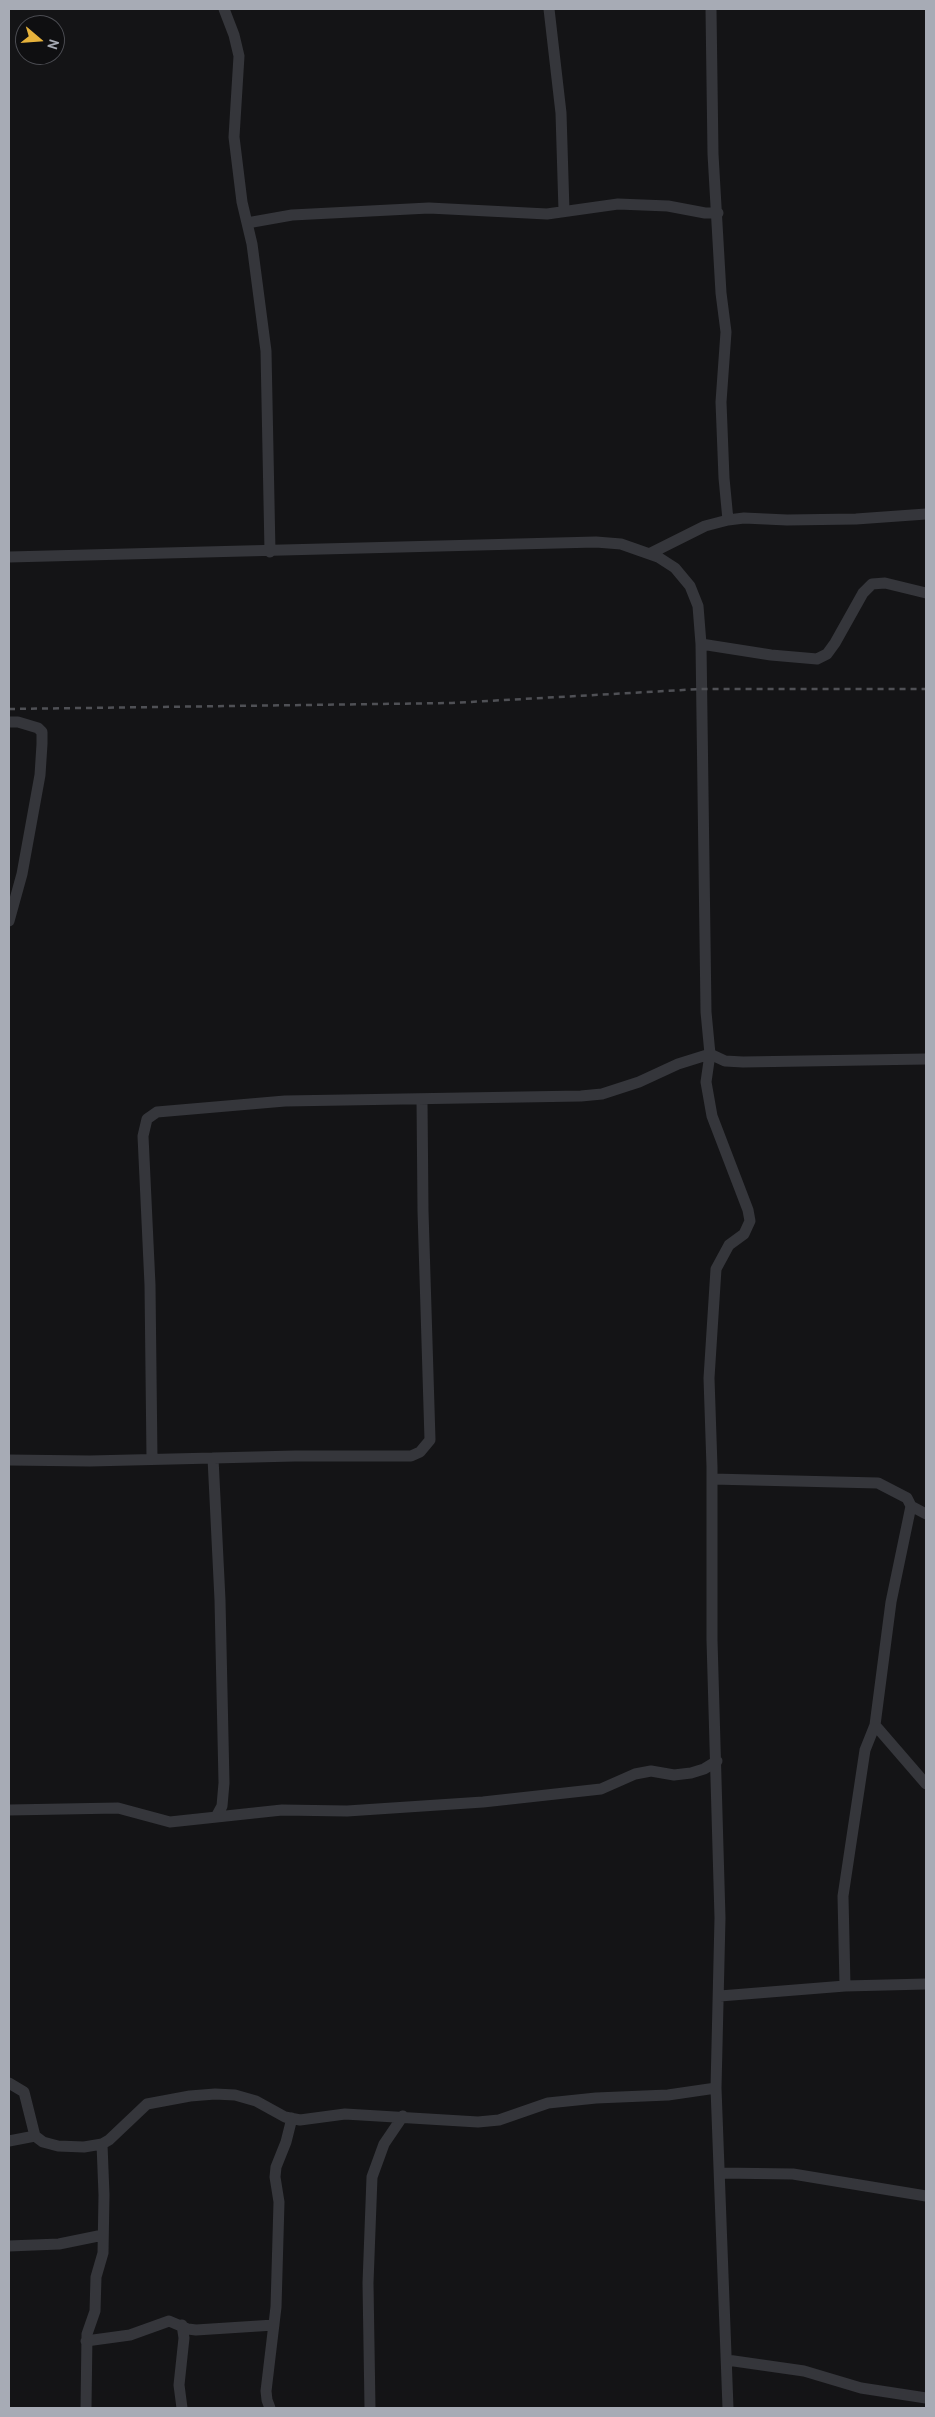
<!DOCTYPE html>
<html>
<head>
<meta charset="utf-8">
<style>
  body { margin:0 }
  #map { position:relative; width:935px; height:2417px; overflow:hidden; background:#141416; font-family:"PT Sans",sans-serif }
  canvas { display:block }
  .frame { position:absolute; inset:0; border:10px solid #a7abb5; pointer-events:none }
  .north { position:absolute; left:15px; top:15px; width:50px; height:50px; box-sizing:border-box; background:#0f0f11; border:1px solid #4c4d53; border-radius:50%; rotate:108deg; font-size:14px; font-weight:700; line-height:20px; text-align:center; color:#a7abb5 }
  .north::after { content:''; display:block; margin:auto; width:18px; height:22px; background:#e6b23c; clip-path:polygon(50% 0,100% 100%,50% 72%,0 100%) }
</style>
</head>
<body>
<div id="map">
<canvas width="935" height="2417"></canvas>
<div class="frame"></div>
<div class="north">N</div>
</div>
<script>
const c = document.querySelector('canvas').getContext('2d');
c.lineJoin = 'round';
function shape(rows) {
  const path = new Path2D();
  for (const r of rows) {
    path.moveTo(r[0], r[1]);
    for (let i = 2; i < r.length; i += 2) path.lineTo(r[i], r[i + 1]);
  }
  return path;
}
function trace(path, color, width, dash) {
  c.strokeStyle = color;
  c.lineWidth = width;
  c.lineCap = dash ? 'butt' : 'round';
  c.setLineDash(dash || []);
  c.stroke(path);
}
trace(shape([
  [224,9,234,35,239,56,234,137,242,202,252,244,266,351,270,552],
  [549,9,561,113,564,211],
  [711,9,713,154,721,293,726,332,721,402,724,478,728,520],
  [247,223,292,215,429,208,547,214,618,204,668,206,705,213,718,213],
  [651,553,705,526,728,520,744,518,787,520,856,519,926,514],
  [9,557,596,542,621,544,658,557,675,568,690,586,698,606,701,644,706,1012,710,1054,725,1061,743,1062,926,1059],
  [701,644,771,655,817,659,827,654,835,643,863,593,872,584,885,583,926,593],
  [9,722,18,722,38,728,42,732,42,744,40,775,22,874,9,921],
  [213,1458,220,1600,224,1783,222,1806,216,1817],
  [152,1459,150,1285,143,1136,147,1119,157,1112,285,1101,581,1096,602,1094,639,1082,678,1064,710,1054,706,1082,712,1116,748,1210,750,1221,744,1234,729,1245,716,1269,709,1378,712,1467,712,1640,720,1918,716,2088,728,2408],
  [9,1460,90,1461,295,1456,411,1456,420,1452,430,1440,423,1211,422,1099],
  [712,1479,878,1483,907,1498,911,1506,926,1514],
  [875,1725,926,1784],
  [9,1810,118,1808,170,1822,282,1810,347,1811,483,1802,601,1789,635,1774,651,1771,674,1775,691,1773,704,1769,717,1761],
  [845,1986,843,1896,865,1750,875,1725,891,1602,911,1506],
  [720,1996,845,1986,926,1984],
  [9,2083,24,2092,35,2136,43,2142,58,2146,84,2147,102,2144,109,2140,147,2104,190,2096,215,2094,235,2095,256,2101,285,2117,300,2120,345,2114,478,2122,499,2120,548,2103,596,2098,668,2095,716,2088],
  [9,2141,35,2136],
  [720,2173,793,2174,926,2196],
  [9,2246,59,2244,103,2235],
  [86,2341,130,2335,169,2321,188,2329,196,2330,274,2325],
  [727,2360,804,2371,861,2388,926,2398],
  [86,2408,87,2334,95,2311,96,2277,103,2253,104,2195,102,2144],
  [182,2408,179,2385,184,2338,182,2325],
  [270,2408,267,2400,266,2391,276,2307,279,2202,275,2177,276,2167,286,2142,292,2118],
  [370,2408,368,2283,372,2177,384,2144,403,2116]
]), '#35363b', 11);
trace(shape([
  [9,709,452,703,701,689,926,689]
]), '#4f5055', 2.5, [6, 5]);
</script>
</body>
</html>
